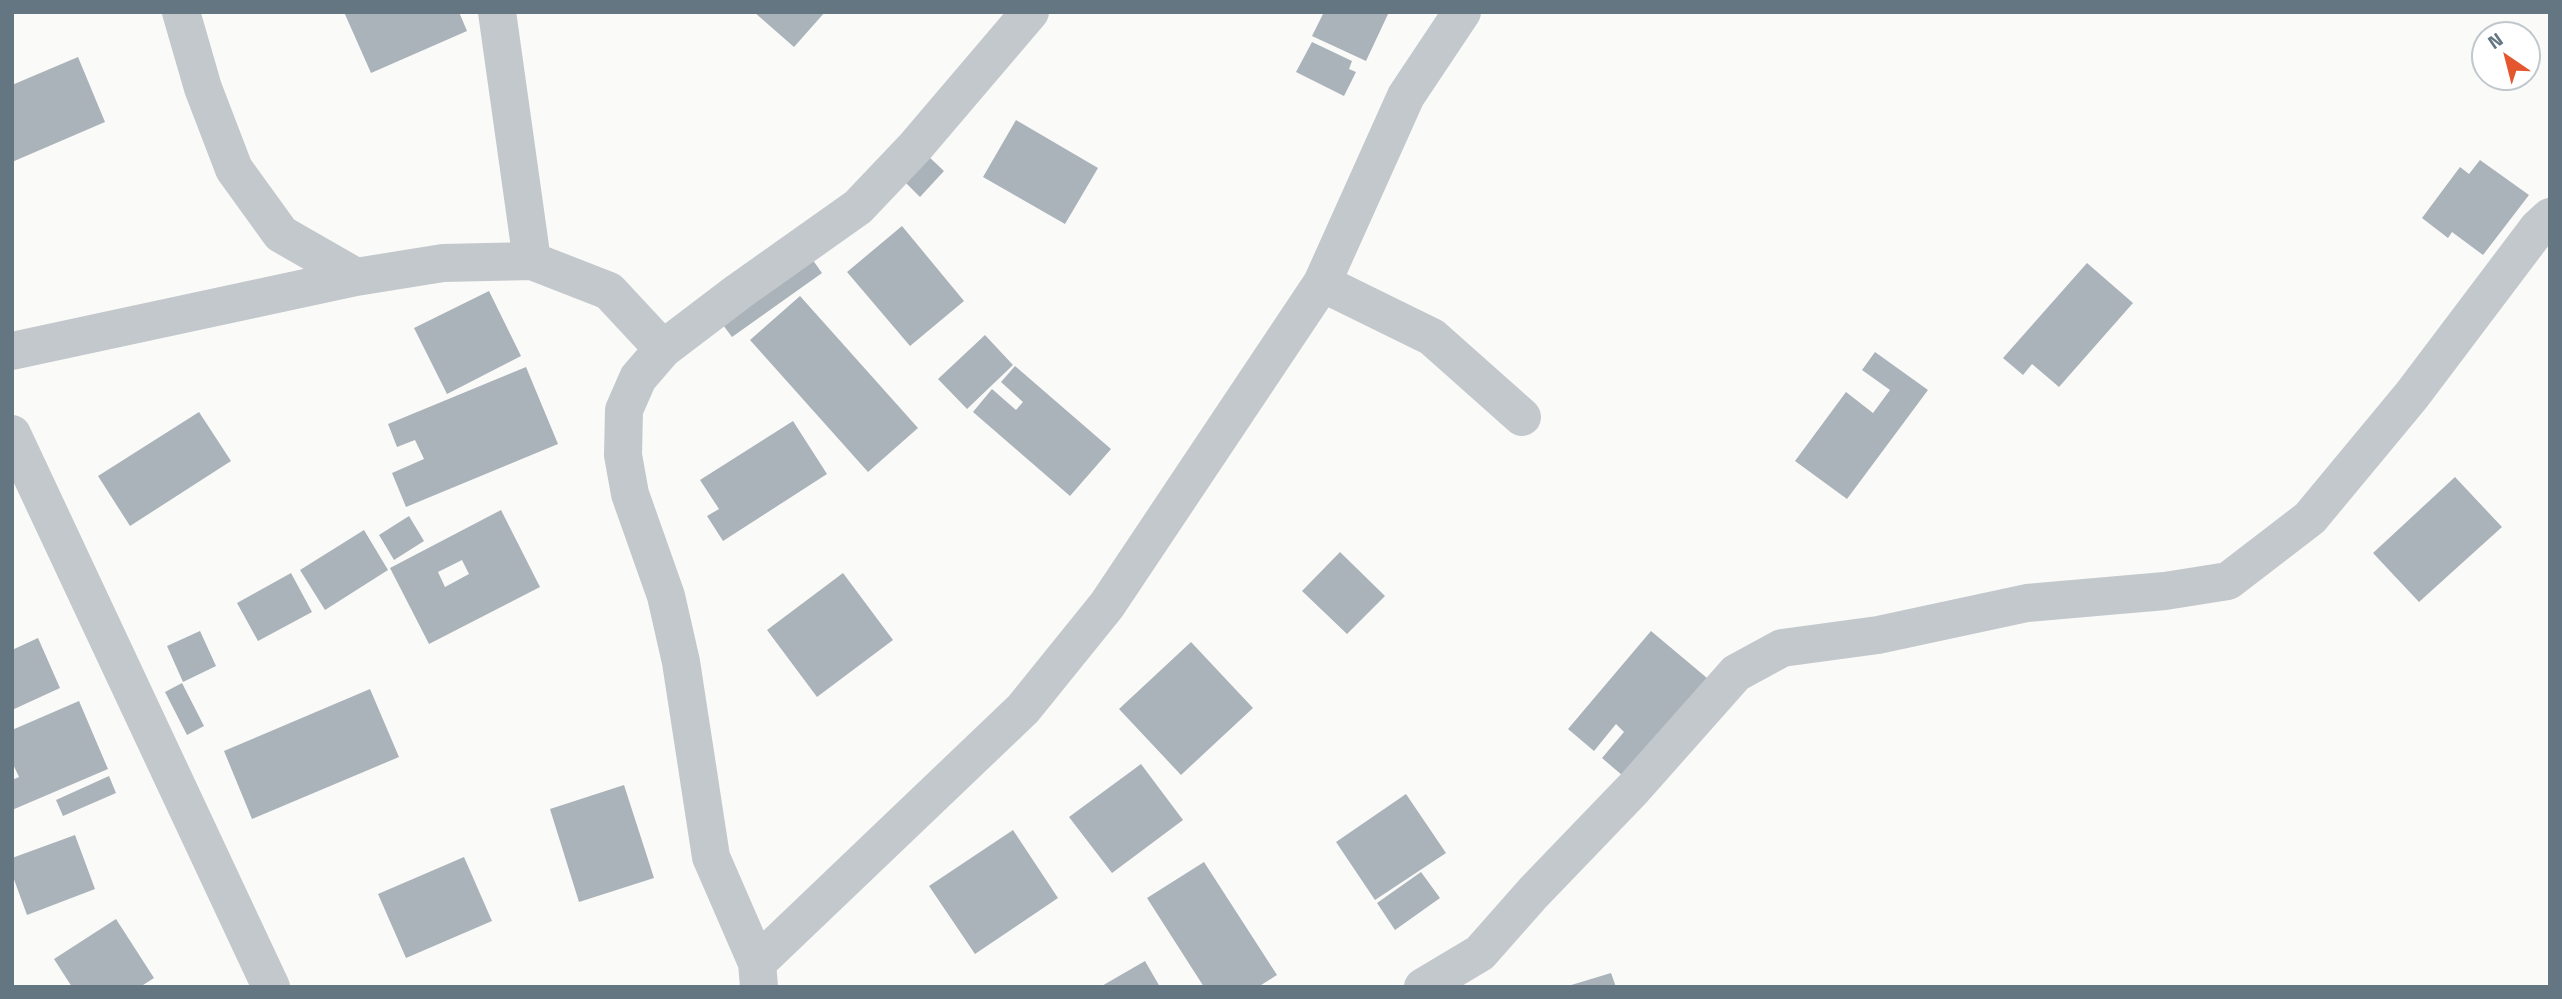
<!DOCTYPE html>
<html>
<head>
<meta charset="utf-8">
<style>
  body { margin:0 }
  #map { position:relative; width:2562px; height:999px; overflow:hidden; background:#fafaf8; font-family:"Titillium Web",sans-serif }
  canvas { display:block }
  .frame { position:absolute; inset:0; border:14px solid #657683; pointer-events:none }
  .north { position:absolute; left:2471px; top:21px; width:70px; height:70px; box-sizing:border-box; background:#fff; border:2px solid #c1c8cd; border-radius:50%; rotate:325deg; font-size:19px; font-weight:700; line-height:28px; text-align:center; color:#657683 }
  .north::after { content:''; display:block; margin:auto; width:24px; height:32px; background:#e4572e; clip-path:polygon(50% 0,100% 100%,50% 72%,0 100%) }
</style>
</head>
<body>
<div id="map">
<canvas width="2562" height="999"></canvas>
<div class="frame"></div>
<div class="north">N</div>
</div>
<script>
const c = document.querySelector('canvas').getContext('2d');
c.lineJoin = 'round';
function fill(path, color) {
  c.fillStyle = color;
  c.fill(path, 'evenodd');
}
function shape(rows) {
  const path = new Path2D();
  for (const r of rows) {
    path.moveTo(r[0], r[1]);
    for (let i = 2; i < r.length; i += 2) path.lineTo(r[i], r[i + 1]);
  }
  return path;
}
function trace(path, color, width, dash) {
  c.strokeStyle = color;
  c.lineWidth = width;
  c.lineCap = dash ? 'butt' : 'round';
  c.setLineDash(dash || []);
  c.stroke(path);
}
fill(shape([
  [344,12,459,12,467,31,371,73],
  [754,12,825,12,794,47],
  [1324,12,1389,12,1366,61,1312,36],
  [1312,42,1352,61,1349,69,1356,72,1344,96,1296,72],
  [78,57,105,122,12,162,12,85],
  [1016,120,1098,168,1065,224,983,177],
  [928,156,944,171,920,197,905,182],
  [2480,160,2529,195,2483,255,2452,232,2448,238,2422,218,2460,167,2469,174],
  [902,226,964,301,910,346,847,272],
  [810,256,822,273,732,337,720,321],
  [2087,263,2133,303,2059,387,2032,364,2023,375,2003,358],
  [489,291,521,356,447,394,414,328],
  [800,296,918,428,868,472,750,340],
  [985,335,1013,365,967,409,938,379],
  [1875,352,1928,390,1847,499,1795,461,1846,392,1873,413,1890,390,1862,370],
  [1015,366,1111,449,1070,496,973,412,992,389,1016,410,1023,402,1001,382],
  [526,367,558,444,406,507,392,473,424,459,415,440,397,447,388,424],
  [199,412,231,461,130,526,98,476],
  [793,421,827,474,723,541,707,516,719,509,700,480],
  [2455,477,2502,527,2419,602,2373,553],
  [501,510,540,587,429,644,390,568],
  [462,560,469,574,445,587,438,572],
  [409,516,424,541,394,560,379,535],
  [364,530,388,570,325,610,300,570],
  [1340,552,1385,596,1347,634,1302,591],
  [291,573,312,612,258,641,237,603],
  [843,573,893,640,817,697,767,630],
  [200,631,216,666,183,682,167,646],
  [1651,631,1707,678,1623,776,1602,758,1624,732,1616,724,1594,751,1568,729],
  [38,638,60,688,12,710,12,650],
  [1191,642,1253,708,1181,775,1119,709],
  [182,683,204,726,187,735,165,692],
  [370,689,399,757,252,819,224,751],
  [79,701,108,769,12,810,12,780,19,777,12,762,12,730],
  [1141,764,1183,820,1112,873,1069,817],
  [109,776,116,793,63,816,56,800],
  [624,785,654,878,579,902,550,809],
  [1406,794,1446,853,1375,900,1336,842],
  [1013,830,1058,898,975,954,929,886],
  [75,835,95,889,27,915,12,874,12,858],
  [464,857,492,921,406,958,378,894],
  [1204,862,1277,975,1258,987,1204,987,1147,898],
  [1421,872,1440,898,1395,930,1377,903],
  [116,919,154,978,140,987,72,987,54,959],
  [1145,961,1160,987,1100,987],
  [1611,973,1616,987,1568,987,1568,986]
]), '#aab3b9');
trace(shape([
  [181,12,203,88,234,169,281,234,356,277,443,263,532,261,609,291,663,349],
  [497,12,532,261],
  [1322,283,1432,337,1522,417],
  [12,351,356,277],
  [12,434,271,987],
  [757,963,711,857,681,662,666,596,630,494,623,455,624,410,638,378,663,349,738,292,858,207,915,147,1030,12],
  [759,987,757,963,1023,709,1107,605,1322,283,1406,96,1462,12],
  [1423,987,1480,953,1533,893,1634,788,1736,673,1782,648,1878,635,2027,603,2165,591,2228,581,2310,518,2412,395,2538,228,2550,217]
]), '#c3c8cc', 38);
</script>
</body>
</html>
